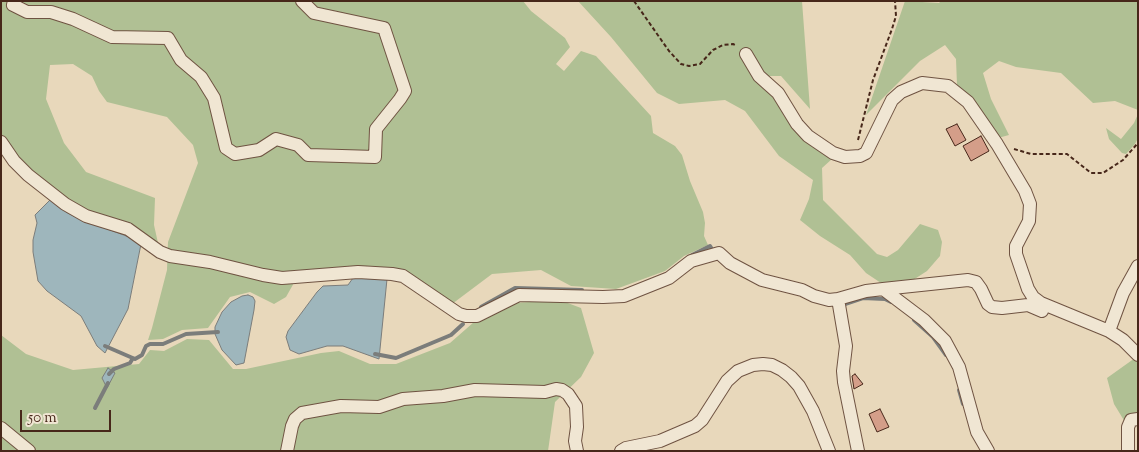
<!DOCTYPE html>
<html>
<head>
<meta charset="utf-8">
<style>
  body { margin:0 }
  #map { position:relative; width:1139px; height:452px; overflow:hidden; background:#e8d8bb; font-family:"Sorts Mill Goudy",serif }
  canvas { display:block }
  .frame { position:absolute; inset:0; border:2px solid #47271a; pointer-events:none }
  .scale { position:absolute; left:20px; top:410px; width:91px; height:22px; box-sizing:border-box; border:2px solid #47271a; border-top:0; padding-left:6px; font-size:15px; line-height:18px; white-space:nowrap; color:#47271a; -webkit-text-stroke:4px #f0e6d3; paint-order:stroke }
</style>
</head>
<body>
<div id="map">
<canvas width="1139" height="452"></canvas>
<div class="frame"></div>
<div class="scale">50 m</div>
</div>
<script>
const c = document.querySelector('canvas').getContext('2d');
c.lineJoin = 'round';
function fill(path, color) {
  c.fillStyle = color;
  c.fill(path, 'evenodd');
}
function shape(rows) {
  const path = new Path2D();
  for (const r of rows) {
    path.moveTo(r[0], r[1]);
    for (let i = 2; i < r.length; i += 2) path.lineTo(r[i], r[i + 1]);
  }
  return path;
}
function trace(path, color, width, dash) {
  c.strokeStyle = color;
  c.lineWidth = width;
  c.lineCap = dash ? 'butt' : 'round';
  c.setLineDash(dash || []);
  c.stroke(path);
}
fill(shape([
  [1,1,523,1,531,11,565,38,570,47,556,64,564,71,581,51,596,56,651,116,653,133,675,146,682,155,690,181,703,212,705,223,704,236,708,245,684,256,665,271,616,289,571,286,541,270,492,274,452,304,404,273,299,274,286,297,274,304,250,292,230,297,208,328,182,330,163,339,148,340,152,328,167,270,168,242,198,163,193,145,167,117,107,102,99,91,92,76,73,64,50,65,46,99,64,143,86,172,155,198,154,225,158,243,92,213,64,198,23,165,1,136],
  [578,1,802,1,810,109,781,76,766,76,784,116,804,139,832,159,822,168,823,200,877,254,887,257,898,250,920,224,938,230,942,242,940,256,927,271,913,280,881,283,866,273,850,255,820,236,800,220,809,199,813,180,779,156,745,111,725,100,679,104,657,93,611,37],
  [905,1,939,3,941,1,1138,1,1138,110,1115,101,1093,103,1061,73,1016,67,999,61,983,73,991,99,1009,135,998,138,971,97,957,85,956,59,945,45,920,61,866,115],
  [1138,114,1138,138,1135,144,1126,154,1122,153,1109,139,1106,128,1121,139,1134,123],
  [545,301,565,302,581,308,594,353,581,377,555,402,548,451,1,451,1,335,26,354,73,370,139,364,150,350,164,351,187,339,209,340,233,369,246,369,321,353,339,351,370,364,396,364,450,343,474,322,514,303],
  [1135,358,1138,362,1138,416,1126,416,1125,422,1114,404,1107,378]
]), '#b0c094');
const water = shape([
  [51,199,66,212,78,218,137,240,141,244,128,309,105,353,97,346,81,316,47,291,38,281,33,252,33,240,37,223,35,215,51,199],
  [353,278,387,279,379,359,343,346,327,346,299,354,290,350,286,337,288,331,317,292,323,286,348,285,353,278],
  [248,295,253,297,255,301,254,310,244,363,236,365,222,350,215,334,215,327,222,312,231,302,242,296,248,295],
  [108,368,115,373,107,388,102,378,108,368]
]);
fill(water, '#9eb6bc');
trace(water, '#7b7d7b', 1);
trace(shape([
  [692,255,710,246,713,251],
  [842,305,863,298,885,299,891,302],
  [481,307,515,288,582,290],
  [914,320,933,337,946,355],
  [105,346,135,359,142,355,146,346,150,344,163,344,186,334,218,332],
  [375,354,396,358,451,335,463,324],
  [109,374,114,369,130,363,133,358],
  [959,390,963,404],
  [95,408,108,383]
]), '#7b7d7b', 4);
const building = shape([
  [957,124,966,140,955,146,946,129,957,124],
  [981,136,989,151,971,161,963,146,981,136],
  [855,374,863,384,854,389,852,376,855,374],
  [880,409,889,427,877,432,869,414,880,409]
]);
fill(building, '#d49e89');
trace(building, '#47271a', 1);
const minor = shape([
  [14,1,13,5,27,12,51,12,73,19,112,37,168,38,181,60,201,77,214,98,226,148,235,154,259,150,276,139,298,145,308,155,375,157,376,129,400,99,405,91,384,28,314,13,302,1],
  [746,54,759,76,778,93,797,124,808,136,833,153,845,157,860,156,866,153,892,100,901,92,922,83,948,86,968,102,997,144,1025,191,1030,204,1029,221,1016,246,1016,254,1028,289,1033,297,1041,303,1109,331],
  [1,142,14,161,28,175,65,204,86,216,128,229,160,252,170,256,210,262,263,275,282,278,358,272,392,274,403,276,459,314,466,316,477,316,519,295,603,297,624,296,669,278,691,261,719,253,730,263,762,280,802,290,814,296,829,300,838,299,866,291,883,289,924,320,945,341,959,367,977,432,988,451],
  [1138,266,1123,293,1109,331,1123,340,1138,355],
  [883,289,968,280,976,282,981,289,988,304,992,307,1002,308,1028,305,1042,311],
  [838,299,846,346,843,371,844,382,858,451],
  [1,428,29,451],
  [287,451,292,426,295,419,302,413,341,406,379,407,403,399,443,396,475,390,545,392,556,389,562,390,568,394,576,406,577,427,575,441,577,451],
  [621,451,626,448,660,441,695,426,702,420,727,381,738,371,753,365,763,364,772,365,782,370,791,377,799,386,813,411,829,451],
  [1128,451,1128,427,1131,420,1138,419]
]);
trace(minor, '#6f5342', 14);
trace(shape([
  [634,1,669,51,681,64,689,66,700,64,713,50,723,45,733,44,737,46],
  [858,140,873,80,892,29,896,16,895,1],
  [1014,149,1031,154,1067,154,1091,173,1103,173,1123,160,1138,143]
]), '#47271a', 2, [4, 2.5]);
trace(minor, '#f0e6d3', 12);
</script>
</body>
</html>
